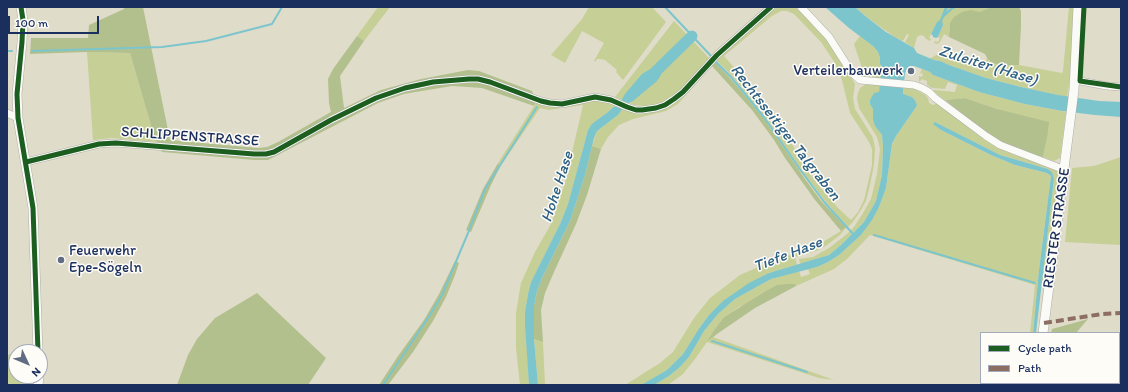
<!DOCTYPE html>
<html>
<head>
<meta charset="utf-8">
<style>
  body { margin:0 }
  #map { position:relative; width:1128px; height:392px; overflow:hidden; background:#e0dcca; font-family:Itim,sans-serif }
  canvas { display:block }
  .frame { position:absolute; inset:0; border:8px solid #1b2f5e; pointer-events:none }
  .legend { position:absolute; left:980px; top:332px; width:140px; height:52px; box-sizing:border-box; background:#fdfcf7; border:1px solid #a3aaba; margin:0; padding:5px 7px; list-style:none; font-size:12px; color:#1b2f5e }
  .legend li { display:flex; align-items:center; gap:8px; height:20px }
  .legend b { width:20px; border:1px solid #a3aaba }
  .north { position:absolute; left:8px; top:344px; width:40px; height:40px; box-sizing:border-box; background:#fdfcf7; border:1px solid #a3aaba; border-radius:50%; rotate:134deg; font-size:11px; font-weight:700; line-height:16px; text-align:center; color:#1b2f5e }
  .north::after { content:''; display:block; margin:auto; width:14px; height:18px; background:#606c84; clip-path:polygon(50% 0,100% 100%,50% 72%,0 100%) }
  .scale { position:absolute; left:8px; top:16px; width:91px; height:18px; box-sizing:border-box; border:2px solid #1b2f5e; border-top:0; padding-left:5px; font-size:12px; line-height:14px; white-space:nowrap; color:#1b2f5e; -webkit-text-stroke:3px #fdfcf7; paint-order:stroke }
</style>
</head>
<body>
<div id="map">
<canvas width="1128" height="392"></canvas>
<div class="frame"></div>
<ul class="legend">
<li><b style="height:5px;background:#1b5e20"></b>Cycle path</li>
<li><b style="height:5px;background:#8d6e63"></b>Path</li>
</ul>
<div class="north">N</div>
<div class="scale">100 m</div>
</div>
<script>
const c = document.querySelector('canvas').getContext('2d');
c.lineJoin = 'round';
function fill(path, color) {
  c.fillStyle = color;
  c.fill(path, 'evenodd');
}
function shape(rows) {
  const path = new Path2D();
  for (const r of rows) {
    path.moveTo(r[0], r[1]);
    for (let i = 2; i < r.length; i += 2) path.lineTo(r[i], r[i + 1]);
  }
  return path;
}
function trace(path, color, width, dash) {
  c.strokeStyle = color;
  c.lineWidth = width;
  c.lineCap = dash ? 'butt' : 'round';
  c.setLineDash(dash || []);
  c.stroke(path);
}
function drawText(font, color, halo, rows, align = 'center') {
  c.font = font + ' Itim,sans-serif';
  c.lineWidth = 3;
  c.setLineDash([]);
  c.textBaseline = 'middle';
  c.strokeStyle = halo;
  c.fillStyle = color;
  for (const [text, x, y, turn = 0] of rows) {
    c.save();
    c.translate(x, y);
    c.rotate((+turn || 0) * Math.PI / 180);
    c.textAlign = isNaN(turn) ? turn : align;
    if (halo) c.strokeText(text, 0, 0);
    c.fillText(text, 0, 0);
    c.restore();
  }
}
fill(shape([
  [378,7,390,7,364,41,357,36],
  [589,7,652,7,666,22,623,80,616,72,617,70,605,60,600,59,597,59,595,62,594,61,604,43,582,31,565,63,551,55,582,19],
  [776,7,796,7,830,40,855,84,853,98,855,109,872,136,874,142,875,149,874,165,870,185,866,201,859,213,852,223,848,227,826,202,799,167,766,118,732,76,715,59,772,9],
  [781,11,787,11,794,14,821,42,835,63,842,80,850,113,869,142,872,149,872,165,864,200,858,212,851,220,838,208,820,187,807,170,785,132,771,111,752,88,724,56,772,16],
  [855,7,992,7,950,23,949,37,944,34,940,42,938,44,934,43,935,41,938,42,940,38,938,37,943,25,937,22,929,38,931,39,930,41,926,39,924,36,920,35,917,37,914,48,905,42,909,35,907,34,903,41,896,38,864,15],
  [1069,7,1076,7,1073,61,1067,97,1021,87,986,78,949,65,940,61,929,59,942,52,970,65,972,67,977,69,981,68,983,66,987,58,992,63,1002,66,1019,65,1062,73,1063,71],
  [674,21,709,58,680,91,666,101,654,106,643,106,634,105,615,97],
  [860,36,873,46,878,52,880,58,880,64,882,67,881,80,865,77,854,44],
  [87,52,130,53,154,136,157,142,111,138,93,140],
  [715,62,686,95,678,104,666,111,633,119,619,125,608,137,601,149,592,146,597,131,618,115,623,108,666,107],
  [922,69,930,72,933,75,979,92,1025,104,1066,112,1060,158,1054,161,1043,157,1047,138,997,109,965,98,945,100,933,91,934,90,955,92,957,85,948,82,945,89,932,88,927,85,927,81,922,79,919,82,919,76,922,77,923,74,920,73],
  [871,83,881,84,879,92,870,103,873,109,875,125,882,135,883,147,882,175,876,201,864,222,841,245,829,255,800,264,799,259,813,257,829,248,847,234,854,227,863,213,871,199,877,174,880,149,877,137,859,108,857,99,858,93,860,88,865,85],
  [904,87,913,88,925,95,928,98,929,103,933,105,936,104,940,104,983,139,997,147,1014,155,1025,157,1057,170,1059,174,1057,185,1046,280,1042,280,1054,179,1052,172,1048,169,1000,155,937,123,935,122,934,124,941,130,991,155,1015,165,1047,173,1049,174,1051,176,1039,270,1033,333,1030,333,1035,285,870,235,847,259,834,269,796,286,795,284,739,307,724,317,714,330,708,342,713,337,834,380,819,378,707,342,695,359,683,374,668,385,654,385,669,376,680,367,689,357,704,331,718,314,735,299,771,279,799,271,801,277,810,274,808,269,817,267,828,262,839,255,861,235,879,207,886,188,892,145,896,136,916,107,917,105,915,100,912,97,903,95],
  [598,100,607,101,617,106,613,107,608,112,597,120,588,130,568,204,560,224,531,282,528,294,525,312,529,385,520,385,516,348,516,313,521,283,535,252,551,224,565,183,583,105,549,110,540,108,500,167,498,163,534,106,536,101],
  [1121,157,1121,245,1065,242,1072,168,1094,166],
  [846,227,846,228,840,235,827,245,816,251,795,257,797,265,769,273,709,315,698,330,683,354,667,370,641,385,625,385,660,363,673,352,694,318,710,298,740,275,770,262,821,243,841,231],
  [534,339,543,342,545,385,538,385],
  [14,353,16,353,16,376,30,376,30,385,7,385,7,355]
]), '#c6cf95');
fill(shape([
  [124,7,143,7,170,140,258,148,267,147,278,142,331,112,329,103,328,79,333,69,357,36,364,41,340,76,344,108,381,90,421,79,468,70,479,71,532,91,536,101,534,106,482,88,452,86,404,94,378,103,268,160,254,160,162,152,154,136,130,53,87,52,30,54,31,38,88,38,89,25,124,9],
  [992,7,1019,7,1021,11,1021,26,1019,65,1002,66,992,63,987,58,985,54,949,37,950,23,954,17,962,12,971,10,979,12],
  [715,62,730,78,763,117,805,179,822,202,846,227,841,231,815,200,785,158,774,140,752,110,711,65],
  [965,98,997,109,1049,122,1047,138,1043,157,1015,149,1001,143,984,132,945,100],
  [592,146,601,149,587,195,576,224,554,272,545,293,541,310,543,342,534,339,534,306,537,291,542,278,570,221,585,175],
  [498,163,500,167,491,185,471,232,466,230,483,189],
  [455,261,459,263,455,275,446,297,433,321,413,352,388,385,379,385,398,356,424,320,439,294],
  [788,284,795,284,796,286,755,308,717,334,707,342,714,330,724,317,766,291,777,285],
  [257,293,326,358,308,385,177,385,188,355,197,339,215,318],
  [1088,319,1076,333,1051,333,1052,329]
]), '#b2c08e');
fill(shape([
  [825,7,855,7,864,15,886,32,914,48,917,53,934,60,940,61,949,65,986,78,1021,87,1058,95,1099,101,1121,102,1121,117,1095,115,1062,111,1025,104,979,92,933,75,930,72,914,66,908,67,905,73,903,94,912,97,915,100,917,105,916,107,896,136,892,144,886,188,879,207,872,220,861,235,839,255,828,262,817,267,771,279,735,299,718,314,704,331,689,357,680,367,669,376,654,385,641,385,667,370,683,354,698,330,709,315,723,301,749,283,769,273,829,255,841,245,864,222,876,201,882,175,883,147,882,135,875,126,873,119,873,109,870,104,870,100,874,93,879,92,882,67,880,64,880,58,878,52,873,46,849,28],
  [945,7,948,8,946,12,952,7,959,7,953,9,944,17,942,21,943,25,938,37,936,38,933,37,933,36,931,34,937,22,940,20],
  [653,68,658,68,661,73,661,75,657,81,633,101,626,104,618,115,597,131,594,138,585,175,570,221,542,278,537,291,534,306,534,339,538,385,529,385,525,325,525,312,528,294,531,282,560,224,568,204,588,130,592,124,597,120,608,112,613,107,617,106,621,101,625,94,642,74,647,71],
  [935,122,1000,155,1048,169,1052,172,1054,179,1036,333,1033,333,1039,270,1051,176,1047,173,1015,165,991,155,941,130,933,124]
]), '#7cc5cd');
trace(shape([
  [665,7,712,57],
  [7,51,12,51],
  [32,51,162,47,206,41,272,24,282,7],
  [715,61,731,77,764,117,799,168,825,203,854,235],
  [874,235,1035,283],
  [712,341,807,372],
  [383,385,430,315,442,295,468,233,485,189,537,107]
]), '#7cc5cd', 2);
trace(shape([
  [648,79,692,36]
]), '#7cc5cd', 11);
const minor = shape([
  [801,7,829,37,852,73,860,80,914,85,922,88,929,92,935,98,986,136,1000,145,1065,170],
  [1075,80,1107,86,1121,87],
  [7,113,18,118],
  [26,162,99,144,116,143,254,154,266,154,274,152,331,120,376,98,405,88,433,82,469,79,478,79,490,82,541,101,550,103,562,104,595,97,611,100,627,107,636,110,642,110,656,108,665,105,674,99,683,92,717,55,771,7]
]);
const tertiary = shape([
  [21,7,23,20,22,42,17,94,18,118,33,208,38,352],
  [1043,333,1074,90,1078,7],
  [38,385,39,376],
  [1039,385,1039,383]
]);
trace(minor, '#afaea7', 8);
trace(tertiary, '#afaea7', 10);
trace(minor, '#fafaf7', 7);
trace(tertiary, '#fafaf7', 9);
trace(shape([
  [1044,323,1102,314,1121,313]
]), '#8d6e63', 4, [8, 4]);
trace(shape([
  [21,7,23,20,22,42,17,94,18,118,33,208,38,352],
  [1084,7,1080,81,1121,87],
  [26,162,99,144,116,143,254,154,266,154,274,152,331,120,376,98,405,88,433,82,469,79,478,79,490,82,541,101,550,103,562,104,595,97,611,100,627,107,636,110,642,110,656,108,665,105,674,99,683,92,717,55,771,7]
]), '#1b5e20', 5);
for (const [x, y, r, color] of [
  [911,71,4,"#606c84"],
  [61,260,4,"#606c84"]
]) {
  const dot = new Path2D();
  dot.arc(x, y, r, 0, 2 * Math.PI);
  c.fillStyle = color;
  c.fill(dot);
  trace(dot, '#fdfcf7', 1.5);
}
drawText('15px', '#1b2f5e', '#fdfcf7', [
  ["Verteilerbauwerk",903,71],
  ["Feuerwehr",69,251,"left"],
  ["Epe-Sögeln",69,268,"left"]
], 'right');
drawText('15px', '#1b2f5e', '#fdfcf7', [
  ["SCHLIPPENSTRASSE",190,137,4],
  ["RIESTER STRASSE",1057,228,-82]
]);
drawText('italic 16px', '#2e6085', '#fdfcf7', [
  ["Zuleiter (Hase)",988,66,17],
  ["Rechtsseitiger Talgraben",785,133,52],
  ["Hohe Hase",558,187,-72],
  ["Tiefe Hase",788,255,-21]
]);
</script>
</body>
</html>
